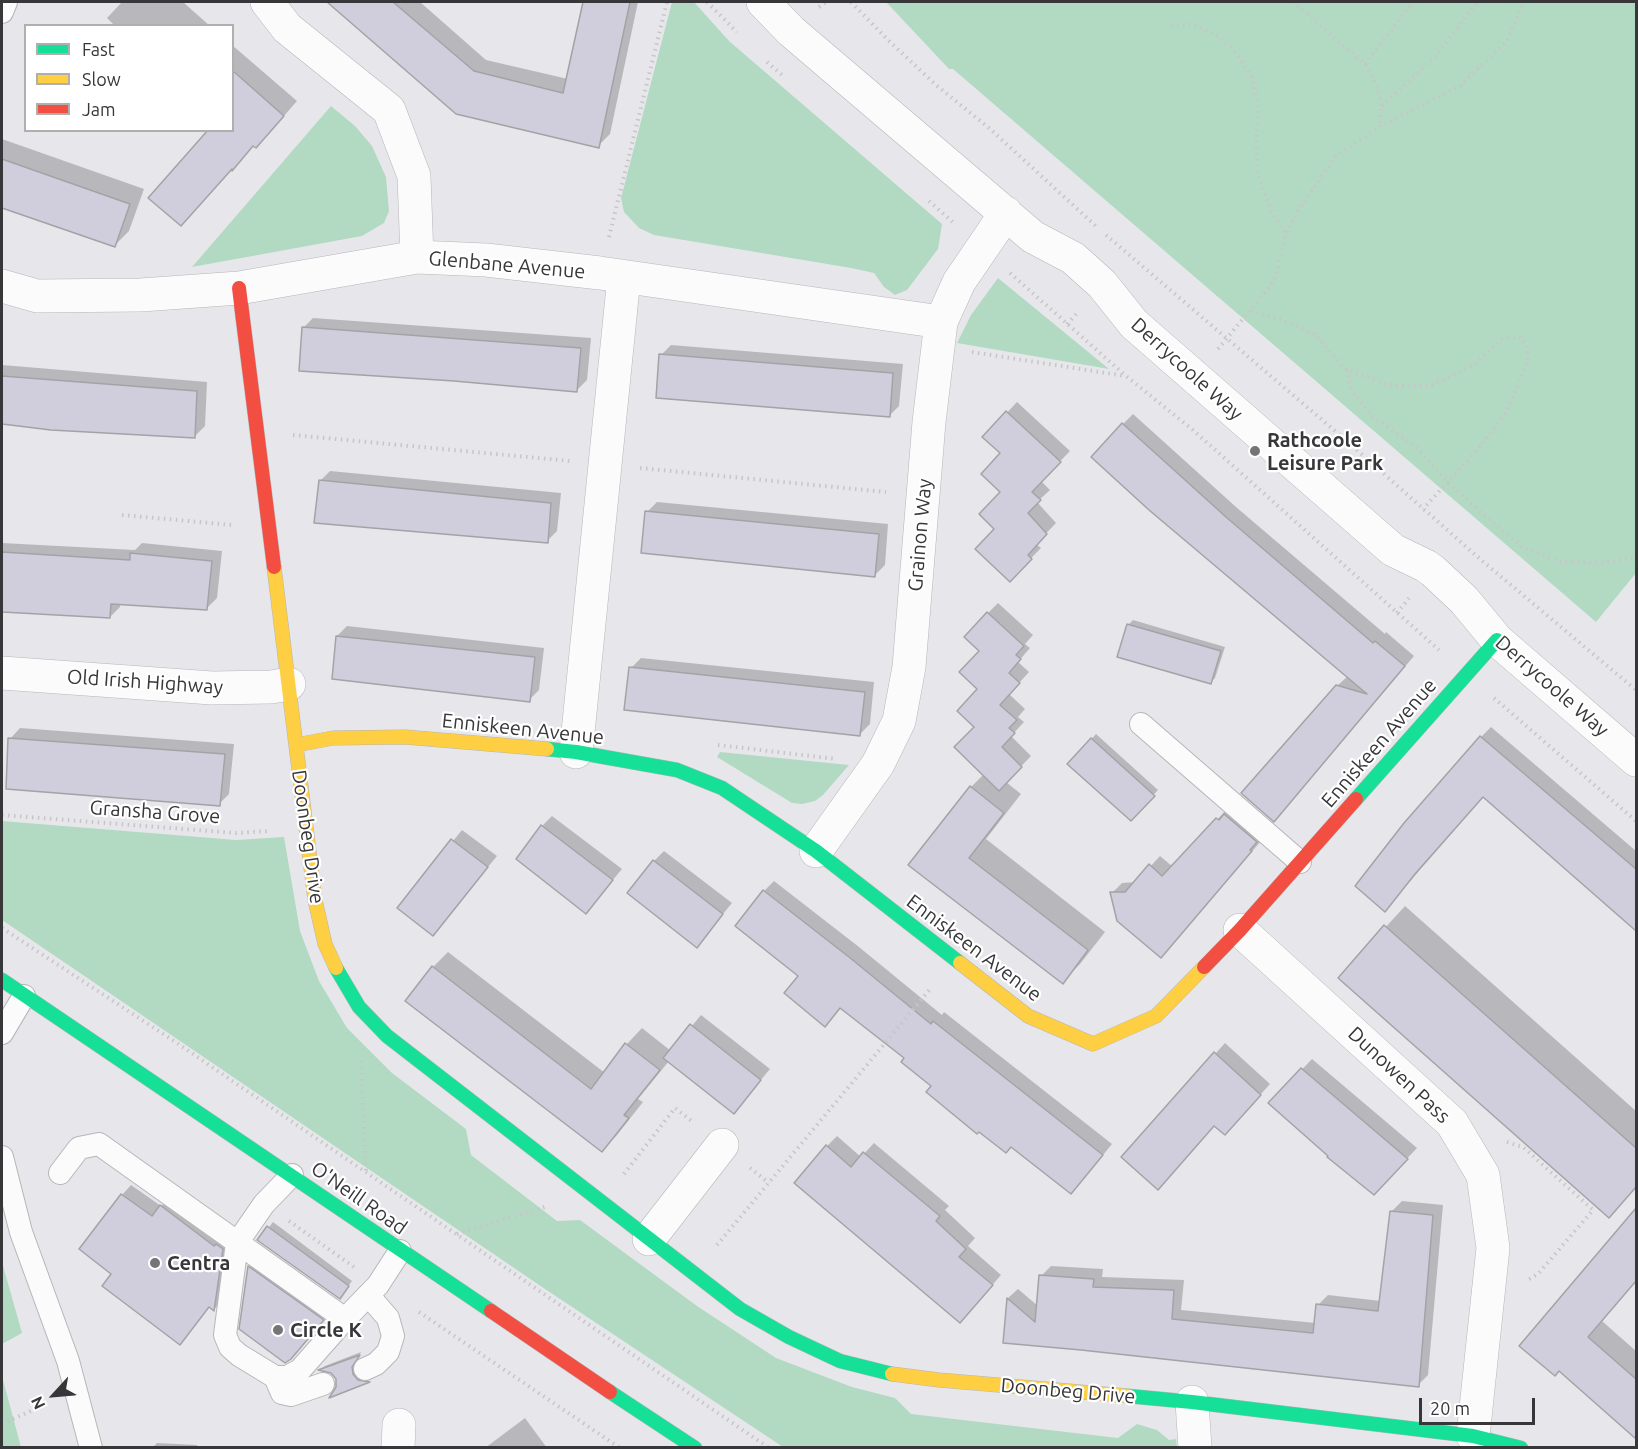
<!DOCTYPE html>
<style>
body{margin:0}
#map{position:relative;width:1638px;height:1449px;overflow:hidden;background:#e7e7eb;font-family:Ubuntu,sans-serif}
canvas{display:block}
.frame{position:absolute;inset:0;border:3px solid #373739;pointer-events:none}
.legend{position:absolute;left:24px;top:24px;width:210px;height:108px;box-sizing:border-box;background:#fff;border:2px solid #afafb0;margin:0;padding:8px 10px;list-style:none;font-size:18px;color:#373739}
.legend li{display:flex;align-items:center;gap:12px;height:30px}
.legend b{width:30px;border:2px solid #afafb0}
.north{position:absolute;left:24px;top:1365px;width:60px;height:60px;-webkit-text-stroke:4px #fff;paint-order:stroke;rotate:244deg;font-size:16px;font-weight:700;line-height:24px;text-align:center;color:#373739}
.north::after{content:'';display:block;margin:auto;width:21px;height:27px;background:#373739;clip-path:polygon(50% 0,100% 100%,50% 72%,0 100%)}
.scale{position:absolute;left:1419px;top:1398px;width:116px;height:27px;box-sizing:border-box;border:3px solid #373739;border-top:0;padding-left:8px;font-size:18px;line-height:21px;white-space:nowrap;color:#373739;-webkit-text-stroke:4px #fff;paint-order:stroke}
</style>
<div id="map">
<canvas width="1638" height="1449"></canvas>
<div class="frame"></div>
<ul class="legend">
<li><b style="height:8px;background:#16e098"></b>Fast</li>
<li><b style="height:8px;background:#ffcf43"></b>Slow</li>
<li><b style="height:8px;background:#f24e42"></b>Jam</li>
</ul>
<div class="north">N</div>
<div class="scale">20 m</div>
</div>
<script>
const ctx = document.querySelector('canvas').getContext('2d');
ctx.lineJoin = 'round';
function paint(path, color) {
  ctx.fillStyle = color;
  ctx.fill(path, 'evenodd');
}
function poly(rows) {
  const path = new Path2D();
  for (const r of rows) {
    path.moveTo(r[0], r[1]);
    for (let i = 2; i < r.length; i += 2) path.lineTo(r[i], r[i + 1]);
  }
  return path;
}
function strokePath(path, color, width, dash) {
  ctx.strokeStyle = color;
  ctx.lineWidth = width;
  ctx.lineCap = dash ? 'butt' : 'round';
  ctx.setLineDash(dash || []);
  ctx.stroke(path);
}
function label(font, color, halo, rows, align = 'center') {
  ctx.font = font + ' Ubuntu,sans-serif';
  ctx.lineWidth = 4.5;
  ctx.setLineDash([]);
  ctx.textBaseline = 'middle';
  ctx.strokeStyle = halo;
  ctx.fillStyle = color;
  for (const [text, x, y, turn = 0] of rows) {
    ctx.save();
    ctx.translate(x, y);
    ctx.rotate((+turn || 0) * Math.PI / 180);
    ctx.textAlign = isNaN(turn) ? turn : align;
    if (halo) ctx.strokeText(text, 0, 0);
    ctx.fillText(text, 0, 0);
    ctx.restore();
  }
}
paint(poly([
 [672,2,694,2,729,41,942,224,938,249,907,290,895,295,884,287,874,273,851,268,654,235,639,228,624,212,621,198],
 [886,2,1636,2,1636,573,1596,622,953,69,949,69],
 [331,106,355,126,372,146,386,177,389,211,384,223,362,236,192,267],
 [998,278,1109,369,957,343,971,315],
 [720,752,849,765,823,795,815,801,802,804,792,803,717,757],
 [2,821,236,840,284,837,300,931,319,981,347,1028,392,1073,466,1129,471,1155,557,1221,580,1220,697,1306,776,1358,852,1387,895,1398,911,1414,1118,1438,1137,1424,1157,1430,1169,1440,1176,1439,1177,1447,783,1447,545,1289,2,920],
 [2,1262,22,1333,2,1344],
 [2,1376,21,1447,2,1447]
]), '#b2dac3');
paint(poly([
 [122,2,183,2,210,26,115,26,107,18],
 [329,2,420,2,486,60,568,79,584,2,638,2,610,134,598,146,456,113],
 [232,45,297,101,270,132,232,130],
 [2,139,144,189,129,231,114,246,2,206],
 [313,318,591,338,587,380,577,390,303,328],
 [671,345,903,364,899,406,889,416,661,355],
 [2,365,207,382,205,426,195,436,2,424],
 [1017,402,1070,451,1041,481,1050,490,1037,502,1056,523,1036,544,1041,548,1010,580,996,529,1002,492,1002,453,984,437],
 [1133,414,1236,507,1385,634,1386,632,1414,656,1284,810,1337,686,1348,676,1123,424],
 [330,471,561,493,557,531,547,541,320,481],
 [657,502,888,524,885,565,875,575,647,512],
 [2,543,135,550,142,543,222,551,217,598,207,608,120,603,120,607,110,617,2,611],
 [998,603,1033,635,1025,644,1030,648,1018,662,1029,672,1009,694,1025,709,1018,717,1024,722,1011,736,1031,756,1006,782,1021,794,986,839,1105,932,1080,964,1062,982,910,865,971,787,984,774,976,726,981,650,988,613],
 [1133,620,1225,647,1215,678,1211,682,1128,625],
 [347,626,544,648,539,690,529,700,337,636],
 [641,658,874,682,870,724,860,734,631,668],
 [1491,727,1636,851,1636,928,1484,796,1385,910,1481,737],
 [20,728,234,744,229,794,219,804,10,739],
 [1096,734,1158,790,1131,819,1069,764],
 [1227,809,1261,841,1171,946,1112,893,1122,883,1136,882,1160,856,1173,867],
 [552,816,622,869,586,912,542,826],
 [462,830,497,856,433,934,399,907],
 [664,851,732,903,697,946,654,861],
 [774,881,859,947,942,1015,944,1012,1112,1144,1081,1182,979,1130,906,1058,841,1007,835,1015,800,975,764,891],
 [1405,906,1636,1111,1636,1188,1609,1216,1340,977],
 [448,952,605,1073,627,1044,642,1028,671,1051,701,1015,770,1069,734,1112,669,1061,638,1099,643,1102,617,1135,602,1150,433,967],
 [1225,1043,1270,1084,1235,1123,1215,1125,1123,1156],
 [1312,1059,1417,1148,1384,1183,1330,1155,1270,1103],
 [837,1136,861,1157,874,1143,949,1206,945,1210,975,1238,968,1246,1001,1275,970,1311,827,1146],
 [131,1185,161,1206,171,1196,227,1235,224,1300,214,1309,210,1306,180,1343,122,1195],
 [1402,1201,1443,1205,1428,1375,1418,1385,1005,1342,1008,1298,1018,1289,1038,1306,1041,1276,1051,1266,1103,1269,1102,1277,1184,1280,1181,1310,1316,1323,1318,1305,1328,1295,1381,1301,1392,1211],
 [1636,1213,1636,1281,1602,1321,1636,1351,1636,1437,1559,1369,1622,1227],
 [273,1222,352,1281,344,1292,259,1240],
 [253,1263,327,1315,296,1353,249,1267],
 [361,1352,356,1361,357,1369,372,1377,369,1380,333,1394,338,1388,337,1379,332,1372,321,1369,325,1366],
 [525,1418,547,1448,485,1448],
 [157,1443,197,1445,198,1448,152,1448]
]), '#0003');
const building = poly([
 [327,2,393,2,474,71,563,93,583,2,630,2,599,148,456,114,327,2],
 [232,70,284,116,256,148,253,146,232,171,232,169,181,226,148,198,208,130,232,130,232,70],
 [2,159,130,204,115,247,2,208,2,159],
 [302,327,581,348,577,392,454,381,299,371,302,327],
 [659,354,893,373,890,417,656,398,659,354],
 [2,376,197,391,195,438,51,430,2,424,2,376],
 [1006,411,1061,462,1032,492,1041,500,1028,513,1047,534,1028,555,1032,559,1010,582,975,549,994,529,979,514,1000,492,981,474,1000,453,982,437,1006,411],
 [1122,423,1226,517,1373,643,1375,641,1405,666,1274,822,1241,793,1336,685,1367,694,1149,510,1091,457,1122,423],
 [319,480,551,503,548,543,314,523,319,480],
 [645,511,879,534,875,577,641,553,645,511],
 [2,552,130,560,130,553,212,561,207,610,111,604,110,618,2,612,2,552],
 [987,612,1024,646,1016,655,1021,659,1009,673,1020,683,1000,705,1017,720,1009,728,1015,733,1002,747,1022,767,999,791,954,747,974,727,957,711,977,689,959,672,979,651,964,637,987,612],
 [1127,624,1221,651,1211,684,1117,657,1127,624],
 [336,636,535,657,530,702,332,679,336,636],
 [629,667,865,692,860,736,624,710,629,667],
 [1480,736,1636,869,1636,931,1483,797,1415,874,1385,912,1355,886,1404,823,1480,736],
 [8,738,225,754,220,806,6,789,8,738],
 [1091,738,1155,796,1131,821,1067,764,1091,738],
 [970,786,1004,813,969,858,1088,950,1063,984,908,865,970,786],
 [1224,814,1257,842,1250,850,1252,851,1161,958,1117,921,1110,892,1125,892,1149,864,1162,876,1216,818,1219,820,1224,814],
 [541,825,613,880,586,914,516,859,541,825],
 [451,839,488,867,433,936,397,908,451,839],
 [653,860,723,914,697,948,627,893,653,860],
 [763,890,849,957,931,1024,933,1021,1103,1155,1071,1194,1011,1147,1006,1153,979,1132,977,1134,926,1092,931,1086,901,1062,904,1058,840,1008,825,1027,784,993,798,976,735,926,763,890],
 [1384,925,1636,1148,1636,1187,1609,1218,1338,978,1384,925],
 [432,966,591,1089,625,1043,660,1070,624,1115,629,1118,602,1152,405,1001,432,966],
 [690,1024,761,1080,734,1114,663,1058,690,1024],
 [1214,1052,1261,1095,1225,1135,1214,1126,1158,1190,1121,1157,1214,1052],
 [1301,1068,1408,1159,1374,1195,1327,1157,1328,1156,1268,1103,1301,1068],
 [826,1145,851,1167,863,1152,940,1216,936,1221,966,1249,959,1257,993,1285,960,1323,794,1183,826,1145],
 [121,1194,152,1216,160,1205,214,1246,216,1244,223,1249,214,1311,209,1307,180,1345,102,1286,111,1274,79,1249,121,1194],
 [1636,1208,1636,1281,1588,1337,1636,1379,1636,1439,1559,1371,1555,1376,1519,1346,1636,1208],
 [1390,1211,1433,1215,1419,1387,1081,1350,1003,1343,1007,1298,1035,1322,1039,1275,1094,1279,1093,1287,1174,1290,1172,1319,1313,1333,1316,1304,1378,1311,1390,1211],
 [267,1226,349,1286,340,1299,257,1240,267,1226],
 [248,1266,324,1320,291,1359,285,1363,239,1329,248,1266],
 [360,1355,352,1367,353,1374,358,1380,370,1382,329,1398,336,1387,336,1379,331,1373,318,1370,360,1355]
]);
paint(building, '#d0cddd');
strokePath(building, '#a3a3a6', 1.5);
const lane = poly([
 [2,12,6,2],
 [1141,724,1300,862],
 [2,1033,24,996],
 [2,1157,21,1232,68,1361,91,1448],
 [60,1173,79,1148,99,1144,345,1319],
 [292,1175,264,1204,237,1243,225,1335,230,1347,239,1355,275,1377,287,1377,300,1370,345,1319,378,1285,400,1251],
 [365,1369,376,1364,388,1352,393,1336,388,1318,368,1295],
 [275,1377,282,1393,291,1395,323,1384]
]);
const street = poly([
 [267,2,287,28,389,110,414,176,417,257],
 [763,2,791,31,1033,237,1073,258,1102,284,1134,324,1393,550,1426,566,1433,571,1464,600,1497,640,1636,760],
 [2,286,37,296,141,295,239,288,417,257,486,260,600,273,941,322],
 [2,673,212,688,271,687,289,684],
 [576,752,624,277],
 [816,851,878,764,899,721,909,667,929,422,941,322,959,282,1006,213],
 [1240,930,1452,1123,1483,1175,1493,1248,1473,1436],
 [649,1239,722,1145],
 [1192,1402,1195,1448],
 [398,1448,399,1425]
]);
const fast = poly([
 [547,749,576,752,677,770,722,788,816,851,960,963],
 [1356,799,1497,640],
 [336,968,359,1007,387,1036,740,1309,789,1337,840,1361,892,1374],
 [2,980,491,1311],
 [610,1392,695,1448],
 [1128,1396,1192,1402,1473,1436,1521,1448]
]);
const slow = poly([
 [274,567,315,900,325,944,336,968],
 [296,745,333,738,405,737,547,749],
 [960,963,1028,1016,1093,1044,1156,1016,1204,967],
 [892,1374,939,1380,1128,1396]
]);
const jam = poly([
 [239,288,274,567],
 [1204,967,1240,930,1356,799],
 [491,1311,610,1392]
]);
strokePath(lane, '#b6b6b8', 24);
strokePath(street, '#b6b6b8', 34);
strokePath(fast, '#b6b6b8', 15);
strokePath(slow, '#b6b6b8', 15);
strokePath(jam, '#b6b6b8', 15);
strokePath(poly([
 [707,2,737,32],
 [851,2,888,40,936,85,989,128,1098,228],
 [1293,2,1365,64,1377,87,1382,106,1379,126],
 [819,7,826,2],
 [1171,26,1189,24,1214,33,1236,53,1252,78,1259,109,1256,138,1257,173,1272,213,1286,234],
 [767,62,782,75],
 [1365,64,1413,2],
 [1382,106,1436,56,1477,2],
 [929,201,955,224],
 [1106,235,1349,443,1480,559,1636,690],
 [609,237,667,2],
 [1010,273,1126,376,1193,430,1439,650],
 [1251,310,1287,322,1314,334,1347,370,1393,386,1432,385,1475,364,1502,339,1519,337,1527,345,1528,361,1506,413,1470,458,1423,509],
 [1067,324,1079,311],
 [1218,349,1274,281,1286,234,1297,212,1336,156,1379,127,1460,86,1507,41,1524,2],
 [972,352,1125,376],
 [1347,370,1351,390,1373,417,1418,449,1448,483,1523,548,1563,562,1604,563,1636,557],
 [293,435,570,461],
 [640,468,886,492],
 [122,515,232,525],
 [1397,613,1409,598],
 [1494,698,1636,821],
 [718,745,836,759],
 [2,815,236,833,269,831],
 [2,928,177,1043,769,1448],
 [361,1061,366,1173],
 [1507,1142,1523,1147,1593,1210,1538,1274,1526,1281],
 [750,1168,769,1183],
 [624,1174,675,1108,693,1122],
 [289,1221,354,1267],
 [457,1234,548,1206],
 [717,1245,931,988],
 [419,1312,620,1448],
 [2,1424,46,1404]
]), '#c6c6c7', 4, [1.5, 4.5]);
strokePath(lane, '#fbfbfc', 22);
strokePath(street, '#fbfbfc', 33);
strokePath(fast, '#16e098', 14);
strokePath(slow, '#ffcf43', 14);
strokePath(jam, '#f24e42', 14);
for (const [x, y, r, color] of [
 [1255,451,6,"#757577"],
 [155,1263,6,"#757577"],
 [278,1330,6,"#757577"]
]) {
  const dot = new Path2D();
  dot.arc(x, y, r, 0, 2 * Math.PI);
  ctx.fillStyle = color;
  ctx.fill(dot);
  strokePath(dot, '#fff', 2);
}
label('20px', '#373739', '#fff', [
 ["Glenbane Avenue",507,265,5],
 ["Derrycoole Way",1187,369,42],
 ["Grainon Way",920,535,-85],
 ["Old Irish Highway",145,682,4],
 ["Derrycoole Way",1552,686,41],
 ["Enniskeen Avenue",523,729,6],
 ["Enniskeen Avenue",1379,743,-49],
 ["Gransha Grove",155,812,4],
 ["Doonbeg Drive",308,837,82],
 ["Enniskeen Avenue",974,948,37],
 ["Dunowen Pass",1399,1075,43],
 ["O'Neill Road",359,1198,35],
 ["Doonbeg Drive",1068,1391,5]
]);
label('bold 20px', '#373739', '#fff', [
 ["Rathcoole",1267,440],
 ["Leisure Park",1267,463],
 ["Centra",167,1263],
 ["Circle K",290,1330]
], 'left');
</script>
